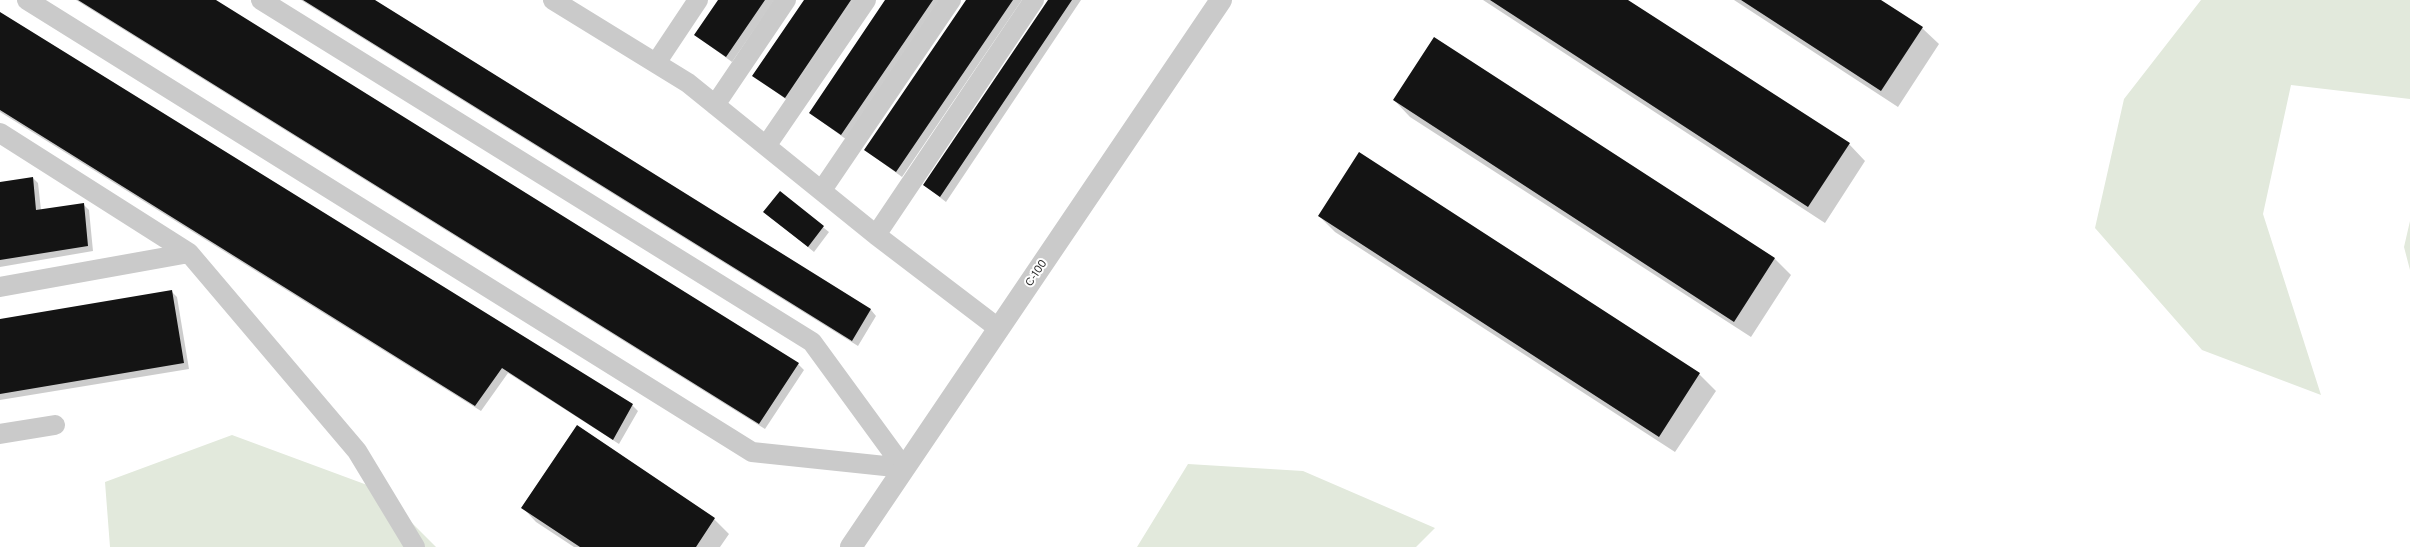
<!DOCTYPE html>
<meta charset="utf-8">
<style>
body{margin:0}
canvas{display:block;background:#fff}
</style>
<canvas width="2410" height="547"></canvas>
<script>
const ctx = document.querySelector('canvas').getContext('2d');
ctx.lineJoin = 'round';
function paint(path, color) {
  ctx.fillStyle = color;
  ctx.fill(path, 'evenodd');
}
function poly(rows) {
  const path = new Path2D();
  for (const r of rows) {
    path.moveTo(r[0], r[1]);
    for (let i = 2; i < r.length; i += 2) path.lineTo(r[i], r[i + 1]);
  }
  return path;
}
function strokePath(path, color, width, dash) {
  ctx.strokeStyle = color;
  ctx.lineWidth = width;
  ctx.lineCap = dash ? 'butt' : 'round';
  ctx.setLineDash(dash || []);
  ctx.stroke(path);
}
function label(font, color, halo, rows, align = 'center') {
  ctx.font = font + ' "Public Sans",sans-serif';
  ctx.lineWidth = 4;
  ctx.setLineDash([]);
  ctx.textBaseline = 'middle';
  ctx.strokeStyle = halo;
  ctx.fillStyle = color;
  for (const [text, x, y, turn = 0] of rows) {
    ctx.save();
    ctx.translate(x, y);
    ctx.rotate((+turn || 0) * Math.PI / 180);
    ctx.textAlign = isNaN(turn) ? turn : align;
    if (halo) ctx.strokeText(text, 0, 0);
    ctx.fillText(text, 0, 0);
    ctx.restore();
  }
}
paint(poly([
 [2201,0,2410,0,2410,99,2291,85,2263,214,2321,395,2202,350,2095,228,2124,99],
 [2410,221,2410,270,2404,247],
 [232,435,378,489,436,547,110,547,105,482],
 [1188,464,1303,471,1435,528,1416,547,1137,547]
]), '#e2e9dc');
paint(poly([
 [76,0,214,0,798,364,804,370,765,429],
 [301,0,374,0,871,310,876,316,858,346],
 [719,0,775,0,732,62,695,35],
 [805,0,861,0,791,103,753,75],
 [886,0,942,0,847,140,810,113],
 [967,0,1022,0,902,177,865,150],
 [1049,0,1081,0,946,202,924,185],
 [1483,0,1627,0,1849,144,1865,161,1825,223],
 [1734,0,1879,0,1922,28,1939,44,1898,107],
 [0,13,632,405,638,411,619,444,508,373,481,411,0,112],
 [1434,38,1775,259,1791,275,1751,337,1410,117,1394,100],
 [33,178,38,183,41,210,83,204,89,210,93,251,0,267,0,183],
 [780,193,829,232,814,252,765,212],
 [1319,216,1699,374,1716,391,1675,452,1335,232],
 [171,291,177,297,189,369,0,400,0,320],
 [577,426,714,519,729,534,720,547,574,547,536,522,522,507]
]), '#0003');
paint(poly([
 [78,0,216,0,799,363,759,424],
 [303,0,375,0,871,309,852,341],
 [718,0,765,0,726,57,694,35],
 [804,0,851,0,785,98,752,76],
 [885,0,933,0,841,135,809,113],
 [966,0,1013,0,896,172,864,150],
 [1048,0,1072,0,940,197,923,185],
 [1490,0,1628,0,1850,143,1808,207],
 [1741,0,1881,0,1923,27,1881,91],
 [0,12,633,404,613,440,502,368,475,406,0,110],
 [1434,37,1775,258,1734,322,1393,100],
 [1359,152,1700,373,1659,437,1318,216],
 [33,177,36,210,84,203,88,246,0,260,0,182],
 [780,191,824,226,808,247,763,212],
 [172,290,184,363,0,394,0,319],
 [577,425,715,518,696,547,580,547,521,508]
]), '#141414');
strokePath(poly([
 [27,0,752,452,904,468],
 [261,0,812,342,904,468],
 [553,0,688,83,876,235,998,328],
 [656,63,698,0],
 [715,105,786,0],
 [0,133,189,253,357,451,415,547],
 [766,146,866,0],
 [822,190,951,0],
 [876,235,1034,0],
 [0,287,189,253],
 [0,434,55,425]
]), '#cacaca', 20);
strokePath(poly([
 [851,547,1221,0]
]), '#cacaca', 22);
label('11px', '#2d2d2d', '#fff', [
 ["С-100",1036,273,-56]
]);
</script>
